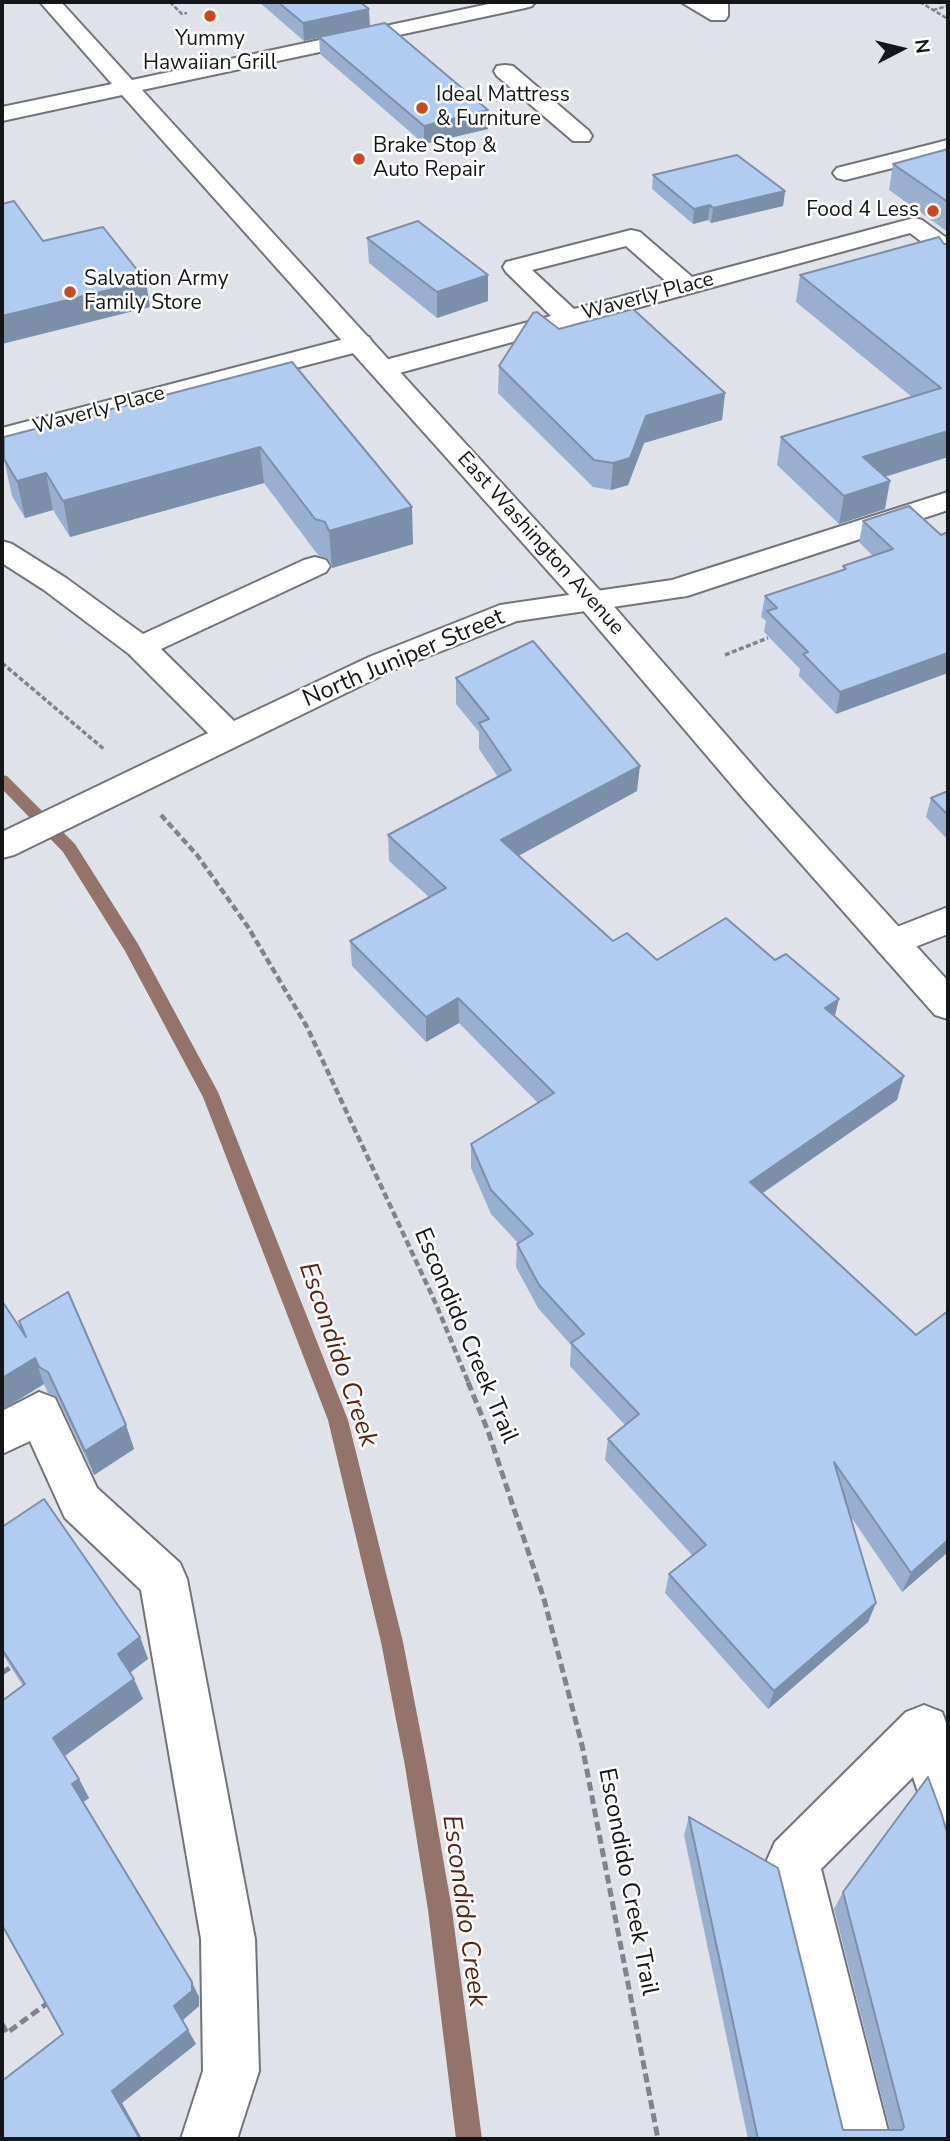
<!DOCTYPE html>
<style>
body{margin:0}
#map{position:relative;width:950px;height:2141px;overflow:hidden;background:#dfe3e9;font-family:"Nunito Sans",sans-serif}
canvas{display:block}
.frame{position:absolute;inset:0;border:4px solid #141617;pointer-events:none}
.north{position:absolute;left:866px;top:14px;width:70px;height:70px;-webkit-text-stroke:5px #fff;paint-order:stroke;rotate:83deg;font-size:19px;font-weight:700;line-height:28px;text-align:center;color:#141617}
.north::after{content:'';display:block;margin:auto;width:24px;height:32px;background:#141617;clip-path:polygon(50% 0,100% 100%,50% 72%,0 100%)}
</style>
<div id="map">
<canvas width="950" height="2141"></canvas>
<div class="frame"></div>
<div class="north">N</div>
</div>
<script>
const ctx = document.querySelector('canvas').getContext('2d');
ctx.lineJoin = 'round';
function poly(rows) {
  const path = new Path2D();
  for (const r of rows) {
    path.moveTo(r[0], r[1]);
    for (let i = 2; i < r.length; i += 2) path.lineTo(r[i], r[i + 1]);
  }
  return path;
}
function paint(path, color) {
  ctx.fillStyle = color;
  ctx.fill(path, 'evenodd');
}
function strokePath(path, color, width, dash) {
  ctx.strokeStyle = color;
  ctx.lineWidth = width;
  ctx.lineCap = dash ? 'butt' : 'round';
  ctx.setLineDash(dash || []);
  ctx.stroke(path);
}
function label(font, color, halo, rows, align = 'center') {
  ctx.font = font + ' "Nunito Sans",sans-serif';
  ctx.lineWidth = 5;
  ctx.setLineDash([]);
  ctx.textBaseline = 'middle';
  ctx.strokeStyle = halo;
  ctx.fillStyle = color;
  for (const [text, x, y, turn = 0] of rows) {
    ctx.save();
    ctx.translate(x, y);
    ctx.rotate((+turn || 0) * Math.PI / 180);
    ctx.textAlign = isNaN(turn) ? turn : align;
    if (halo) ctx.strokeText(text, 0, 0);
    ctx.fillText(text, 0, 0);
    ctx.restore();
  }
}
paint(poly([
 [2,775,7,776,75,844,138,944,218,1092,348,1420,403,1642,427,1766,452,1910,482,2139,456,2139,428,1910,405,1766,381,1642,328,1420,203,1097,125,951,63,852,2,789,2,775]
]), '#93736a');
const minor = poly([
 [681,2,728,2,728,16,725,20,711,20,681,2],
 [505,65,513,66,589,131,592,136,589,141,573,141,497,76,494,71,497,66,505,65],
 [948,140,948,154,845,180,837,178,833,173,837,168,948,140],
 [914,218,922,220,948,239,948,270,939,268,930,248,910,233,392,375,383,377,374,375,370,369,374,363,551,316,506,272,503,267,506,262,631,230,640,232,692,277,914,218],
 [626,246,669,284,574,309,532,270,626,246],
 [360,335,369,337,373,343,369,349,2,444,2,428,360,335],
 [948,492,948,510,687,596,517,621,391,671,14,855,2,858,2,832,208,733,129,654,44,590,2,563,2,541,12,544,66,578,143,634,304,560,315,557,326,560,330,566,326,572,161,649,234,721,369,657,500,605,672,580,948,492],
 [948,907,948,934,892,956,879,952,874,943,879,934,948,907],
 [39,1392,55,1398,97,1488,180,1563,187,1579,255,1939,259,2071,237,2139,181,2139,203,2071,201,1939,141,1590,65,1518,30,1441,2,1454,2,1411,39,1392],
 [924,1705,942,1712,948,1728,948,1835,930,1828,913,1777,821,1869,890,2139,834,2139,767,1860,775,1842,906,1712,924,1705]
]);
const major = poly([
 [40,2,61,2,132,80,498,2,535,2,532,6,525,8,142,90,603,594,766,781,948,981,948,1019,935,1015,742,797,581,608,122,95,2,121,2,107,112,84,40,2]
]);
strokePath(minor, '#717479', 4);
strokePath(major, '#717479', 4);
strokePath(poly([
 [170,2,182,14,187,13],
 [920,2,948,19],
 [933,10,948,6]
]), '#808387', 2.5, [4.5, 2]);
strokePath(poly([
 [725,655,768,638],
 [2,663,105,750]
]), '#808387', 3.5, [5, 2.5]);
strokePath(poly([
 [161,815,197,855,248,927,307,1027,436,1304,469,1384]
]), '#808387', 4.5, [7, 3.5]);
strokePath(poly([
 [468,1382,488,1431,544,1599,582,1745,658,2139],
 [2,1673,11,1667],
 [2,2024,7,2033,49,2002]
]), '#808387', 5, [9, 4.5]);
paint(minor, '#fff');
paint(major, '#fff');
paint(poly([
 [259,2,360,2,370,26,488,129,424,144,320,54,319,37,304,41],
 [948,149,948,232,889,190,893,164],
 [653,175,785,191,783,206,711,223,708,220,693,224,652,189],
 [939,237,948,457,885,477,885,509,839,524,777,465,781,437,912,397,796,302,800,275],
 [367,238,488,275,488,301,437,318,369,263],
 [559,329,725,393,722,420,644,443,628,485,611,490,593,487,498,393,499,366],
 [292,362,413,544,332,568,328,559,318,555,264,483,70,537,53,510,25,518,12,496,4,459],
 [909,506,836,714,799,676,800,669,764,632,766,621,761,617,765,596,843,570,843,566,873,556,859,542,863,521],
 [456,678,637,791,518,856,613,941,657,960,835,1017,897,1100,763,1193,916,1335,948,1311,948,1552,902,1592,851,1517,876,1603,868,1622,768,1709,665,1593,669,1574,692,1555,605,1460,608,1439,625,1425,570,1366,571,1345,538,1308,516,1267,517,1244,518,1243,491,1214,471,1168,471,1144,538,1103,459,1023,426,1042,352,966,350,941,429,897,389,861,388,835,498,777,479,749,479,732,456,704],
 [948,791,948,840,926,817,931,798],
 [2,1301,24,1335,126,1425,134,1449,94,1475,57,1397,48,1393,44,1384,2,1410],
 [2,1527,140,1637,148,1659,130,1672,143,1699,65,1756,79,1779,89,1798,83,1802,199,1997,199,2006,182,2020,196,2044,122,2103,142,2139,2,2139,63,2034,23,1686,2,1653],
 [689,1817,843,2130,890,2130,834,1909,843,1892,948,2139,748,2139,684,1835]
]), '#98afcf');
paint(poly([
 [369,9,370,27,304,41,303,23],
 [488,110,488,129,424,144,424,126],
 [785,191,783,206,711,223,713,208],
 [710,205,708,220,693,224,694,209],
 [488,275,488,301,437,318,437,292],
 [146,281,150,307,2,344,2,316],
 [725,393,722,420,644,443,628,485,611,490,613,463,646,416],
 [948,431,948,457,858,485,863,457],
 [260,447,264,483,70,537,63,501],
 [46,473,53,510,25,518,17,481],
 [890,481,885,509,839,524,844,496],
 [412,507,413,544,332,568,329,531],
 [948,653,948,673,836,714,840,692],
 [640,766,637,791,500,866,501,840],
 [458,998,459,1023,426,1042,426,1017],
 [839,999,833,1024,825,1008],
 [904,1076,897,1100,745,1205,750,1182],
 [35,1358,44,1384,2,1410,2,1378],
 [126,1425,134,1449,94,1475,85,1451],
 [948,1540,948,1552,902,1592,911,1573],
 [876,1603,868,1622,768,1709,774,1691],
 [140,1637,148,1659,127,1675,118,1654],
 [134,1679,143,1699,63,1757,53,1738],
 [79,1779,89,1798,82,1803,72,1784],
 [192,1982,199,1997,199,2006,182,2021,174,2006],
 [188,2030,196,2044,122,2103,142,2139,140,2139,112,2091]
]), '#7c8fa9');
const building = poly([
 [278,2,360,2,369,9,303,23,278,2],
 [385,23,488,110,424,126,319,37,385,23],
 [948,149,948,202,893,164,948,149],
 [737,155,785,191,713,208,710,205,694,209,653,175,737,155],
 [14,201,43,241,103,227,146,281,2,316,2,204,14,201],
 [418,221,488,275,437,292,367,238,418,221],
 [939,237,944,244,948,244,948,431,863,457,890,481,844,496,781,437,941,388,800,275,939,237],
 [633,309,725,393,646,416,630,458,613,463,594,460,499,366,533,313,537,312,559,329,633,309],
 [292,362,412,507,329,531,325,522,315,519,260,447,63,501,46,473,17,481,4,459,4,437,292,362],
 [909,506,941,535,948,532,948,653,840,692,803,654,808,652,767,611,777,608,765,596,846,569,843,566,893,549,863,521,909,506],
 [533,641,640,766,501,840,613,941,627,933,657,960,726,918,775,960,786,954,839,999,825,1008,904,1076,750,1182,916,1335,948,1311,948,1540,911,1573,834,1462,876,1603,774,1691,669,1574,706,1545,608,1439,639,1414,571,1343,584,1334,539,1285,517,1244,533,1234,491,1190,471,1144,554,1093,458,998,426,1017,350,941,446,888,388,835,511,770,479,723,489,719,456,678,533,641],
 [948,791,948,815,931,798,948,791],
 [68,1292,126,1425,85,1451,48,1372,39,1367,35,1358,2,1378,2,1301,26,1337,19,1321,68,1292],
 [44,1499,140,1637,118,1654,134,1679,53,1738,79,1779,72,1784,192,1982,192,1991,174,2006,188,2030,112,2091,140,2139,2,2139,2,2081,63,2034,2,1925,2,1701,25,1684,2,1649,2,1527,44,1499],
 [928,1777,941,1812,948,1836,948,2139,758,2139,689,1817,778,1868,843,2130,902,2130,904,2127,843,1892,928,1777]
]);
paint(building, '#b1ccf1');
strokePath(building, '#7c8fa9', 2);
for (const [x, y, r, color] of [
 [210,16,7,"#d0471b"],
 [422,108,7,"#d0471b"],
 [359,159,7,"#d0471b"],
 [933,211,7,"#d0471b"],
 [70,292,7,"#d0471b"]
]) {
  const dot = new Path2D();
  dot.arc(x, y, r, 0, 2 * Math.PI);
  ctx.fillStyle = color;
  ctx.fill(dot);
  strokePath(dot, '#fff', 2.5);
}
label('21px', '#141617', '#fff', [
 ["Yummy",210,40,"center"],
 ["Hawaiian Grill",210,64,"center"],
 ["Ideal Mattress",436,96],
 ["& Furniture",436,120],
 ["Brake Stop &",373,147],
 ["Auto Repair",373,171],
 ["Food 4 Less",919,211,"right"],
 ["Salvation Army",84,280],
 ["Family Store",84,304]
], 'left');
label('21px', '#141617', '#fff', [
 ["Waverly Place",648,297,-15],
 ["Waverly Place",99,411,-15],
 ["East Washington Avenue",540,544,48]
]);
label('24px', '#141617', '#fff', [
 ["North Juniper Street",404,659,-23],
 ["Escondido Creek Trail",465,1336,67],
 ["Escondido Creek Trail",627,1882,79]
]);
label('italic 26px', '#5c2211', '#fff', [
 ["Escondido Creek",337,1355,71],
 ["Escondido Creek",463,1911,82]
]);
</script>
